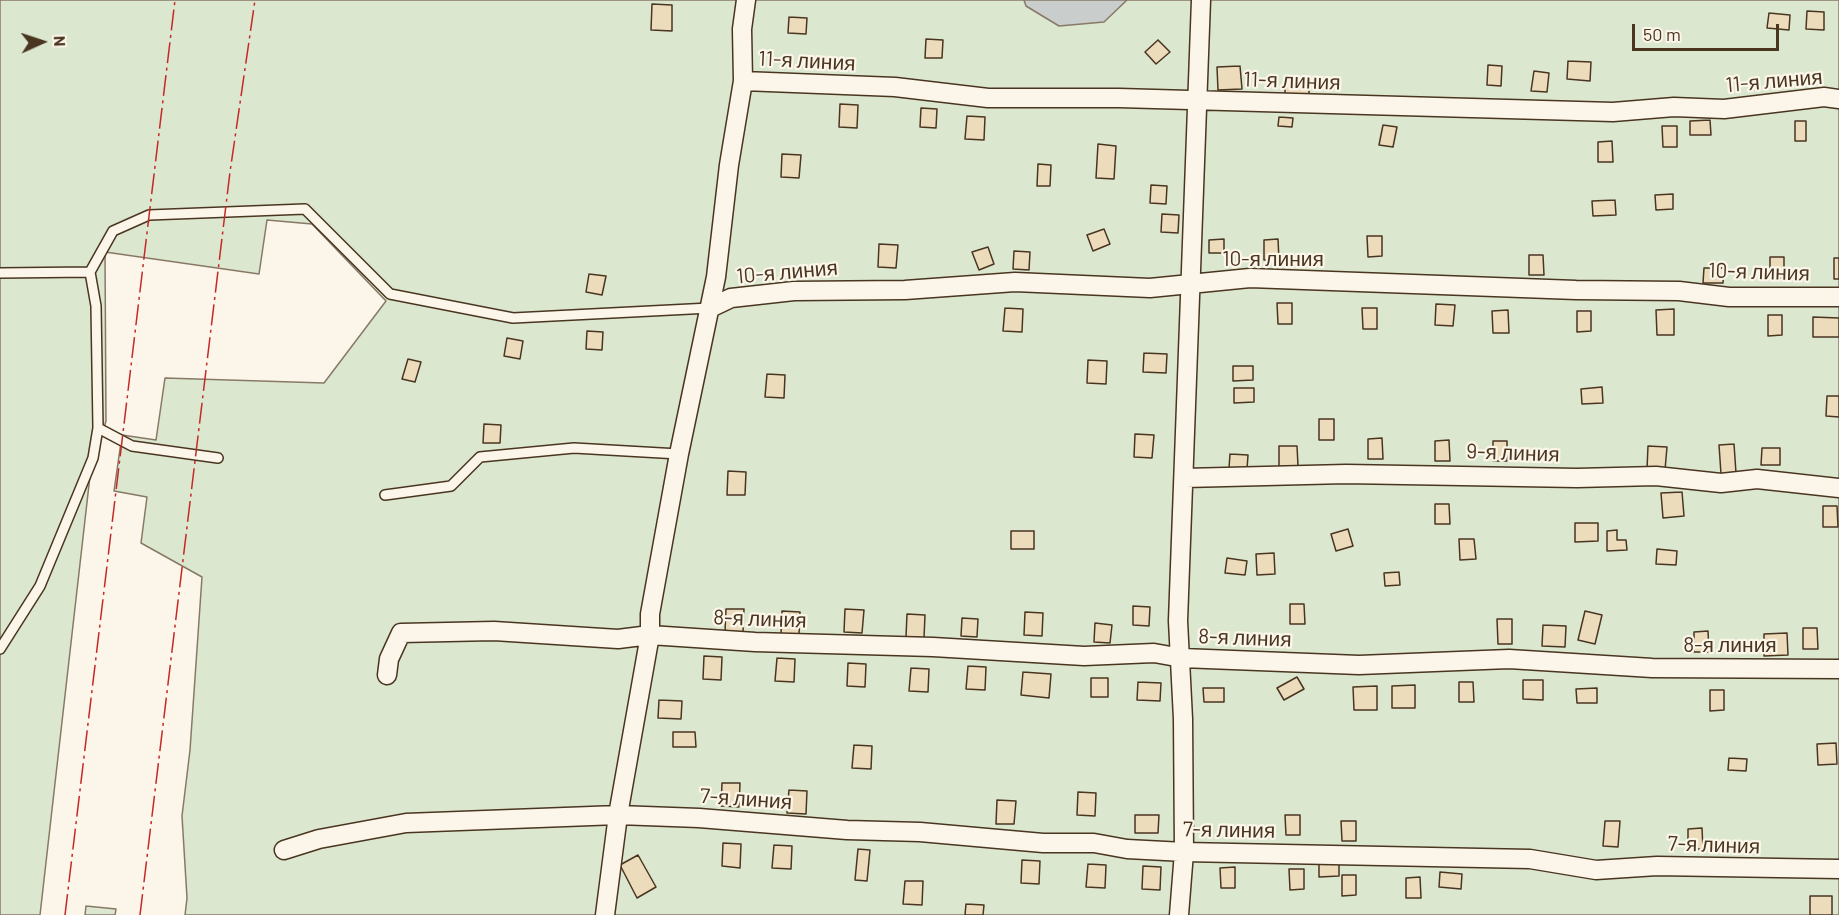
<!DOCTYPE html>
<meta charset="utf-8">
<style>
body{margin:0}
#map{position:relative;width:1839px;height:915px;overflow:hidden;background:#fbf6e9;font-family:Barlow,sans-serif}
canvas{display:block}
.north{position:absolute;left:12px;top:12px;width:60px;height:60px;-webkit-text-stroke:4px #fbf6e9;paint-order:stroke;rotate:87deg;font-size:16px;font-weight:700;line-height:24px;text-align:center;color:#4a3520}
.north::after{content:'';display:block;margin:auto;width:21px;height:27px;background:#4a3520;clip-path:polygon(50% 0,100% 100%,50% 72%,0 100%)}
.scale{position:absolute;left:1632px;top:24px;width:147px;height:27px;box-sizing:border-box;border:3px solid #4a3520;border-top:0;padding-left:8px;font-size:18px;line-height:21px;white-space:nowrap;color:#4a3520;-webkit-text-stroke:4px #fbf6e9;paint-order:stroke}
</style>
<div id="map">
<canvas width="1839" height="915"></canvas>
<div class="north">N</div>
<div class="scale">50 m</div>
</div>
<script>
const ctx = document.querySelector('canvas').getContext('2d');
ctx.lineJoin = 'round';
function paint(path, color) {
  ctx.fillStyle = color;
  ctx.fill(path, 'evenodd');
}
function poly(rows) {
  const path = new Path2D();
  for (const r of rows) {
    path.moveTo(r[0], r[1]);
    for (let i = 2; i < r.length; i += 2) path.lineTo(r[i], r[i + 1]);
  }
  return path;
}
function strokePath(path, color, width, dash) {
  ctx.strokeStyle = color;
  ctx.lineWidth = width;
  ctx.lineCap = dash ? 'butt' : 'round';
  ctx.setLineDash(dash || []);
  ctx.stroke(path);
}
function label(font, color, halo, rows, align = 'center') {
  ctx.font = font + ' Barlow,sans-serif';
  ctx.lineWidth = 4.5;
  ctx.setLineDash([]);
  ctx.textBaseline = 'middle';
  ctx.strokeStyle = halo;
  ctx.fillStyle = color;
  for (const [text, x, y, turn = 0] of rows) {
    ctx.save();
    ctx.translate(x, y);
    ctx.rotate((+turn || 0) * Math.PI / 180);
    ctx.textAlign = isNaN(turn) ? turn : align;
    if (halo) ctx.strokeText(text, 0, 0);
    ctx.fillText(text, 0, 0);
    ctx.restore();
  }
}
const green = poly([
 [0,0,1839,0,1839,915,185,915,187,898,182,816,190,750,202,577,141,543,147,497,114,491,122,435,156,440,165,378,324,383,386,301,312,224,267,220,259,274,105,252,106,421,90,476,40,915,0,915,0,0],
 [86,906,116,909,115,915,85,915,86,906]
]);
paint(green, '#dce7d0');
strokePath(green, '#887966', 1.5);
const water = poly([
 [1024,0,1127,0,1104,22,1059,26,1026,6,1024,0]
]);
paint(water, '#c9cecd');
strokePath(water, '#887966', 1.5);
const building = poly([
 [652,4,672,5,672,31,651,30,652,4],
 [1807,11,1824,12,1824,30,1806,29,1807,11],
 [1769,13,1790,15,1789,30,1767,28,1769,13],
 [789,17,807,18,806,34,788,33,789,17],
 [926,39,943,40,942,58,925,58,926,39],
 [1158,40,1170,52,1156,64,1145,52,1158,40],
 [1568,61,1591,62,1590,81,1567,79,1568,61],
 [1488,65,1502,66,1501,86,1487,85,1488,65],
 [1240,66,1242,89,1218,90,1217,67,1240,66],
 [1534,71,1549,73,1547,92,1531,91,1534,71],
 [1285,81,1309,81,1309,96,1285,96,1285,81],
 [840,104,858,105,857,128,839,127,840,104],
 [921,108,937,109,936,128,920,127,921,108],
 [967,116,985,117,984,140,965,139,967,116],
 [1279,117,1293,118,1292,127,1278,126,1279,117],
 [1710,120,1711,135,1690,135,1690,121,1710,120],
 [1795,121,1806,121,1806,141,1795,141,1795,121],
 [1383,125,1397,127,1393,147,1379,145,1383,125],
 [1662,126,1677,126,1677,147,1663,147,1662,126],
 [1612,141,1613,162,1598,162,1598,142,1612,141],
 [1098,144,1116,146,1114,179,1096,178,1098,144],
 [782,154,801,155,799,178,781,177,782,154],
 [1038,164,1051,165,1050,186,1037,186,1038,164],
 [1151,185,1167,186,1166,204,1150,203,1151,185],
 [1673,194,1673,209,1656,210,1655,195,1673,194],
 [1615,200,1616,215,1593,216,1592,201,1615,200],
 [1162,214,1179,215,1178,233,1161,232,1162,214],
 [1104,229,1110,244,1093,251,1087,235,1104,229],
 [1367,236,1382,236,1382,256,1368,257,1367,236],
 [1224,239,1224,253,1209,253,1209,240,1224,239],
 [1278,239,1279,260,1264,260,1264,240,1278,239],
 [879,244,898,245,896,268,878,267,879,244],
 [988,247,994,264,979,270,972,252,988,247],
 [1014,251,1030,252,1029,270,1013,269,1014,251],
 [1529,255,1543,255,1544,275,1529,275,1529,255],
 [1770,257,1784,257,1784,278,1770,278,1770,257],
 [1834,258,1839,258,1839,279,1834,279,1834,258],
 [1704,268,1724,268,1723,283,1703,283,1704,268],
 [589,274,606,276,602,295,586,292,589,274],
 [1277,303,1292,303,1292,324,1278,324,1277,303],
 [1436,304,1455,305,1453,326,1435,325,1436,304],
 [1005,308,1023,309,1022,332,1003,331,1005,308],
 [1362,308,1377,308,1377,329,1363,329,1362,308],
 [1674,309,1674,335,1657,335,1656,310,1674,309],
 [1508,310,1509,333,1493,333,1492,311,1508,310],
 [1577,311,1591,311,1591,331,1577,332,1577,311],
 [1768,315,1782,315,1782,335,1768,336,1768,315],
 [1813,317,1839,318,1839,337,1813,337,1813,317],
 [587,331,603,332,602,350,586,349,587,331],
 [507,338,523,341,520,359,504,356,507,338],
 [1144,353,1167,354,1166,373,1143,372,1144,353],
 [408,359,421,362,415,382,402,379,408,359],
 [1088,360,1107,361,1106,384,1087,383,1088,360],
 [1233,366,1253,366,1253,380,1233,381,1233,366],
 [767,374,785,375,784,398,765,397,767,374],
 [1602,387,1603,403,1582,404,1581,389,1602,387],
 [1234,388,1254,388,1254,402,1234,403,1234,388],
 [1827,396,1839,396,1839,417,1826,416,1827,396],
 [1319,419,1334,419,1334,440,1319,440,1319,419],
 [484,424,501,425,500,443,483,443,484,424],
 [1135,434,1154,435,1152,458,1134,457,1135,434],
 [1382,438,1383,459,1368,459,1368,439,1382,438],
 [1449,440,1450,461,1435,461,1435,441,1449,440],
 [1493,441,1507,441,1507,461,1493,461,1493,441],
 [1734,444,1736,473,1721,474,1719,445,1734,444],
 [1279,446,1297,446,1298,466,1279,467,1279,446],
 [1648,446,1667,447,1665,470,1647,469,1648,446],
 [1762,448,1780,448,1780,465,1761,465,1762,448],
 [1230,454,1248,455,1247,469,1229,468,1230,454],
 [728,471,746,472,745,495,727,495,728,471],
 [1682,492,1684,516,1663,518,1661,493,1682,492],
 [1435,504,1449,504,1450,524,1435,524,1435,504],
 [1823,506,1837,506,1838,527,1823,527,1823,506],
 [1575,523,1598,523,1598,541,1575,542,1575,523],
 [1348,529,1353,546,1336,551,1331,534,1348,529],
 [1617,530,1617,540,1626,540,1627,550,1607,551,1607,531,1617,530],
 [1011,531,1034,531,1034,549,1011,549,1011,531],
 [1459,539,1474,539,1476,559,1460,560,1459,539],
 [1657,549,1677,551,1676,565,1656,564,1657,549],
 [1274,553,1275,574,1257,575,1256,554,1274,553],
 [1227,558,1247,561,1245,575,1225,573,1227,558],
 [1399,572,1400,585,1385,586,1384,573,1399,572],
 [1290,604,1304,604,1305,624,1290,624,1290,604],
 [1133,606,1150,607,1149,626,1133,625,1133,606],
 [726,609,744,609,743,632,725,632,726,609],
 [845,609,864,610,862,633,844,632,845,609],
 [782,611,800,612,799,635,781,634,782,611],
 [1585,611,1602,615,1595,644,1578,640,1585,611],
 [1025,612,1043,613,1042,636,1024,635,1025,612],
 [907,614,925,615,924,638,906,637,907,614],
 [962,618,978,619,977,637,961,636,962,618],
 [1497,619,1512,619,1512,644,1498,644,1497,619],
 [1095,623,1112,625,1110,643,1094,642,1095,623],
 [1543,625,1566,626,1565,647,1542,646,1543,625],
 [1803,628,1817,628,1818,649,1803,649,1803,628],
 [1708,631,1709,652,1694,652,1694,632,1708,631],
 [1787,633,1788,655,1764,656,1764,634,1787,633],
 [704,656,722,657,721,680,703,679,704,656],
 [777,658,795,659,794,682,775,681,777,658],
 [848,663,866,664,865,687,847,686,848,663],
 [968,666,986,667,985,690,966,689,968,666],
 [911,668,929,669,928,692,909,691,911,668],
 [1023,672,1051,674,1049,698,1021,695,1023,672],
 [1297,677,1304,689,1284,700,1277,688,1297,677],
 [1091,678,1108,678,1108,697,1091,697,1091,678],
 [1523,680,1543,680,1543,700,1523,699,1523,680],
 [1138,682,1161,683,1160,701,1137,700,1138,682],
 [1459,682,1473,682,1474,702,1459,702,1459,682],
 [1415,685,1415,708,1392,708,1392,686,1415,685],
 [1377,686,1377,710,1354,710,1353,687,1377,686],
 [1203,688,1224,688,1224,702,1204,702,1203,688],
 [1597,688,1597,703,1577,703,1576,689,1597,688],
 [1710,690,1724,690,1724,710,1710,711,1710,690],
 [659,700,682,701,681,719,658,718,659,700],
 [673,732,695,732,696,747,673,747,673,732],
 [1836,743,1837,764,1818,765,1817,744,1836,743],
 [854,745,872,746,871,769,852,768,854,745],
 [1729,758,1747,759,1746,771,1728,770,1729,758],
 [722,783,740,783,739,807,721,806,722,783],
 [789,790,807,791,806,814,787,813,789,790],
 [1078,792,1096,793,1095,816,1077,815,1078,792],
 [997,800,1016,801,1014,824,996,824,997,800],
 [1135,815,1159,815,1158,833,1135,833,1135,815],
 [1285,815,1300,815,1300,835,1286,835,1285,815],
 [1341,821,1356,821,1356,841,1342,841,1341,821],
 [1605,821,1620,821,1618,847,1603,846,1605,821],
 [1702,828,1703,849,1688,849,1688,829,1702,828],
 [723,843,741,844,740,868,722,866,723,843],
 [774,845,792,846,791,869,772,868,774,845],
 [858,849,870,850,867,881,855,880,858,849],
 [638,855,656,887,637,898,620,865,638,855],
 [1022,860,1040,861,1039,884,1021,883,1022,860],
 [1319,862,1339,862,1339,876,1319,877,1319,862],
 [1088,864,1106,865,1105,888,1086,887,1088,864],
 [1143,866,1161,867,1160,890,1142,889,1143,866],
 [1235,867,1235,888,1221,888,1220,868,1235,867],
 [1289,869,1304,869,1304,889,1290,890,1289,869],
 [1440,872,1462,874,1461,889,1439,887,1440,872],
 [1342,875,1356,875,1356,895,1342,896,1342,875],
 [1420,877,1421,898,1406,898,1406,878,1420,877],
 [905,881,923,881,922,905,903,904,905,881],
 [1810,896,1832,896,1832,915,1810,915,1810,896],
 [966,904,984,905,983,915,965,915,966,904]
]);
paint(building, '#ecdcbc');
strokePath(building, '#4a3520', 1.5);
const service = poly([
 [0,273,90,272,113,231,149,215,305,209,390,294,513,318,710,308],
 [98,428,132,446,218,458],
 [385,495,451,486,480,457,574,448,679,454],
 [0,649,40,586,93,458,98,428,96,306,90,272]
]);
const minor = poly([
 [743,81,895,87,988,98,1119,98,1613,112,1674,107,1724,109,1824,97,1839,99],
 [710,308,731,298,794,291,905,290,1015,282,1150,288,1250,278,1576,290,1679,291,1729,297,1839,297],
 [1185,478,1346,474,1577,478,1656,476,1721,483,1757,479,1839,488],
 [387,675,389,659,401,633,494,631,618,639,650,635,755,642,933,647,1084,656,1154,653,1182,658,1359,665,1509,659,1652,668,1839,669],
 [284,850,319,839,406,823,618,815,699,818,847,830,920,832,1043,843,1094,843,1127,849,1184,852,1530,859,1596,870,1657,866,1839,869],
 [605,915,618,815,650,635,650,614,679,454,716,277,729,165,743,81,742,29,746,0],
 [1179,915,1184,852,1183,719,1178,621,1201,0]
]);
strokePath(service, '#4a3520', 12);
strokePath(minor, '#4a3520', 21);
strokePath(service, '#fbf6e9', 9);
strokePath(minor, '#fbf6e9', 18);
strokePath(poly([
 [65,915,175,0],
 [140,915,230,172,255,0]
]), '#c62828', 1.5, [21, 4.5, 3, 4.5]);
label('21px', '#4a3520', '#fbf6e9', [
 ["11-я линия",807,61,3],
 ["11-я линия",1292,81,2],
 ["11-я линия",1774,81,-5],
 ["10-я линия",1273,259],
 ["10-я линия",787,272,-5],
 ["10-я линия",1759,272,2],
 ["9-я линия",1513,453,2],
 ["8-я линия",760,619,2],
 ["8-я линия",1245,638,2],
 ["8-я линия",1730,645],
 ["7-я линия",746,799,4],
 ["7-я линия",1229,830,1],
 ["7-я линия",1714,845,2]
]);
</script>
